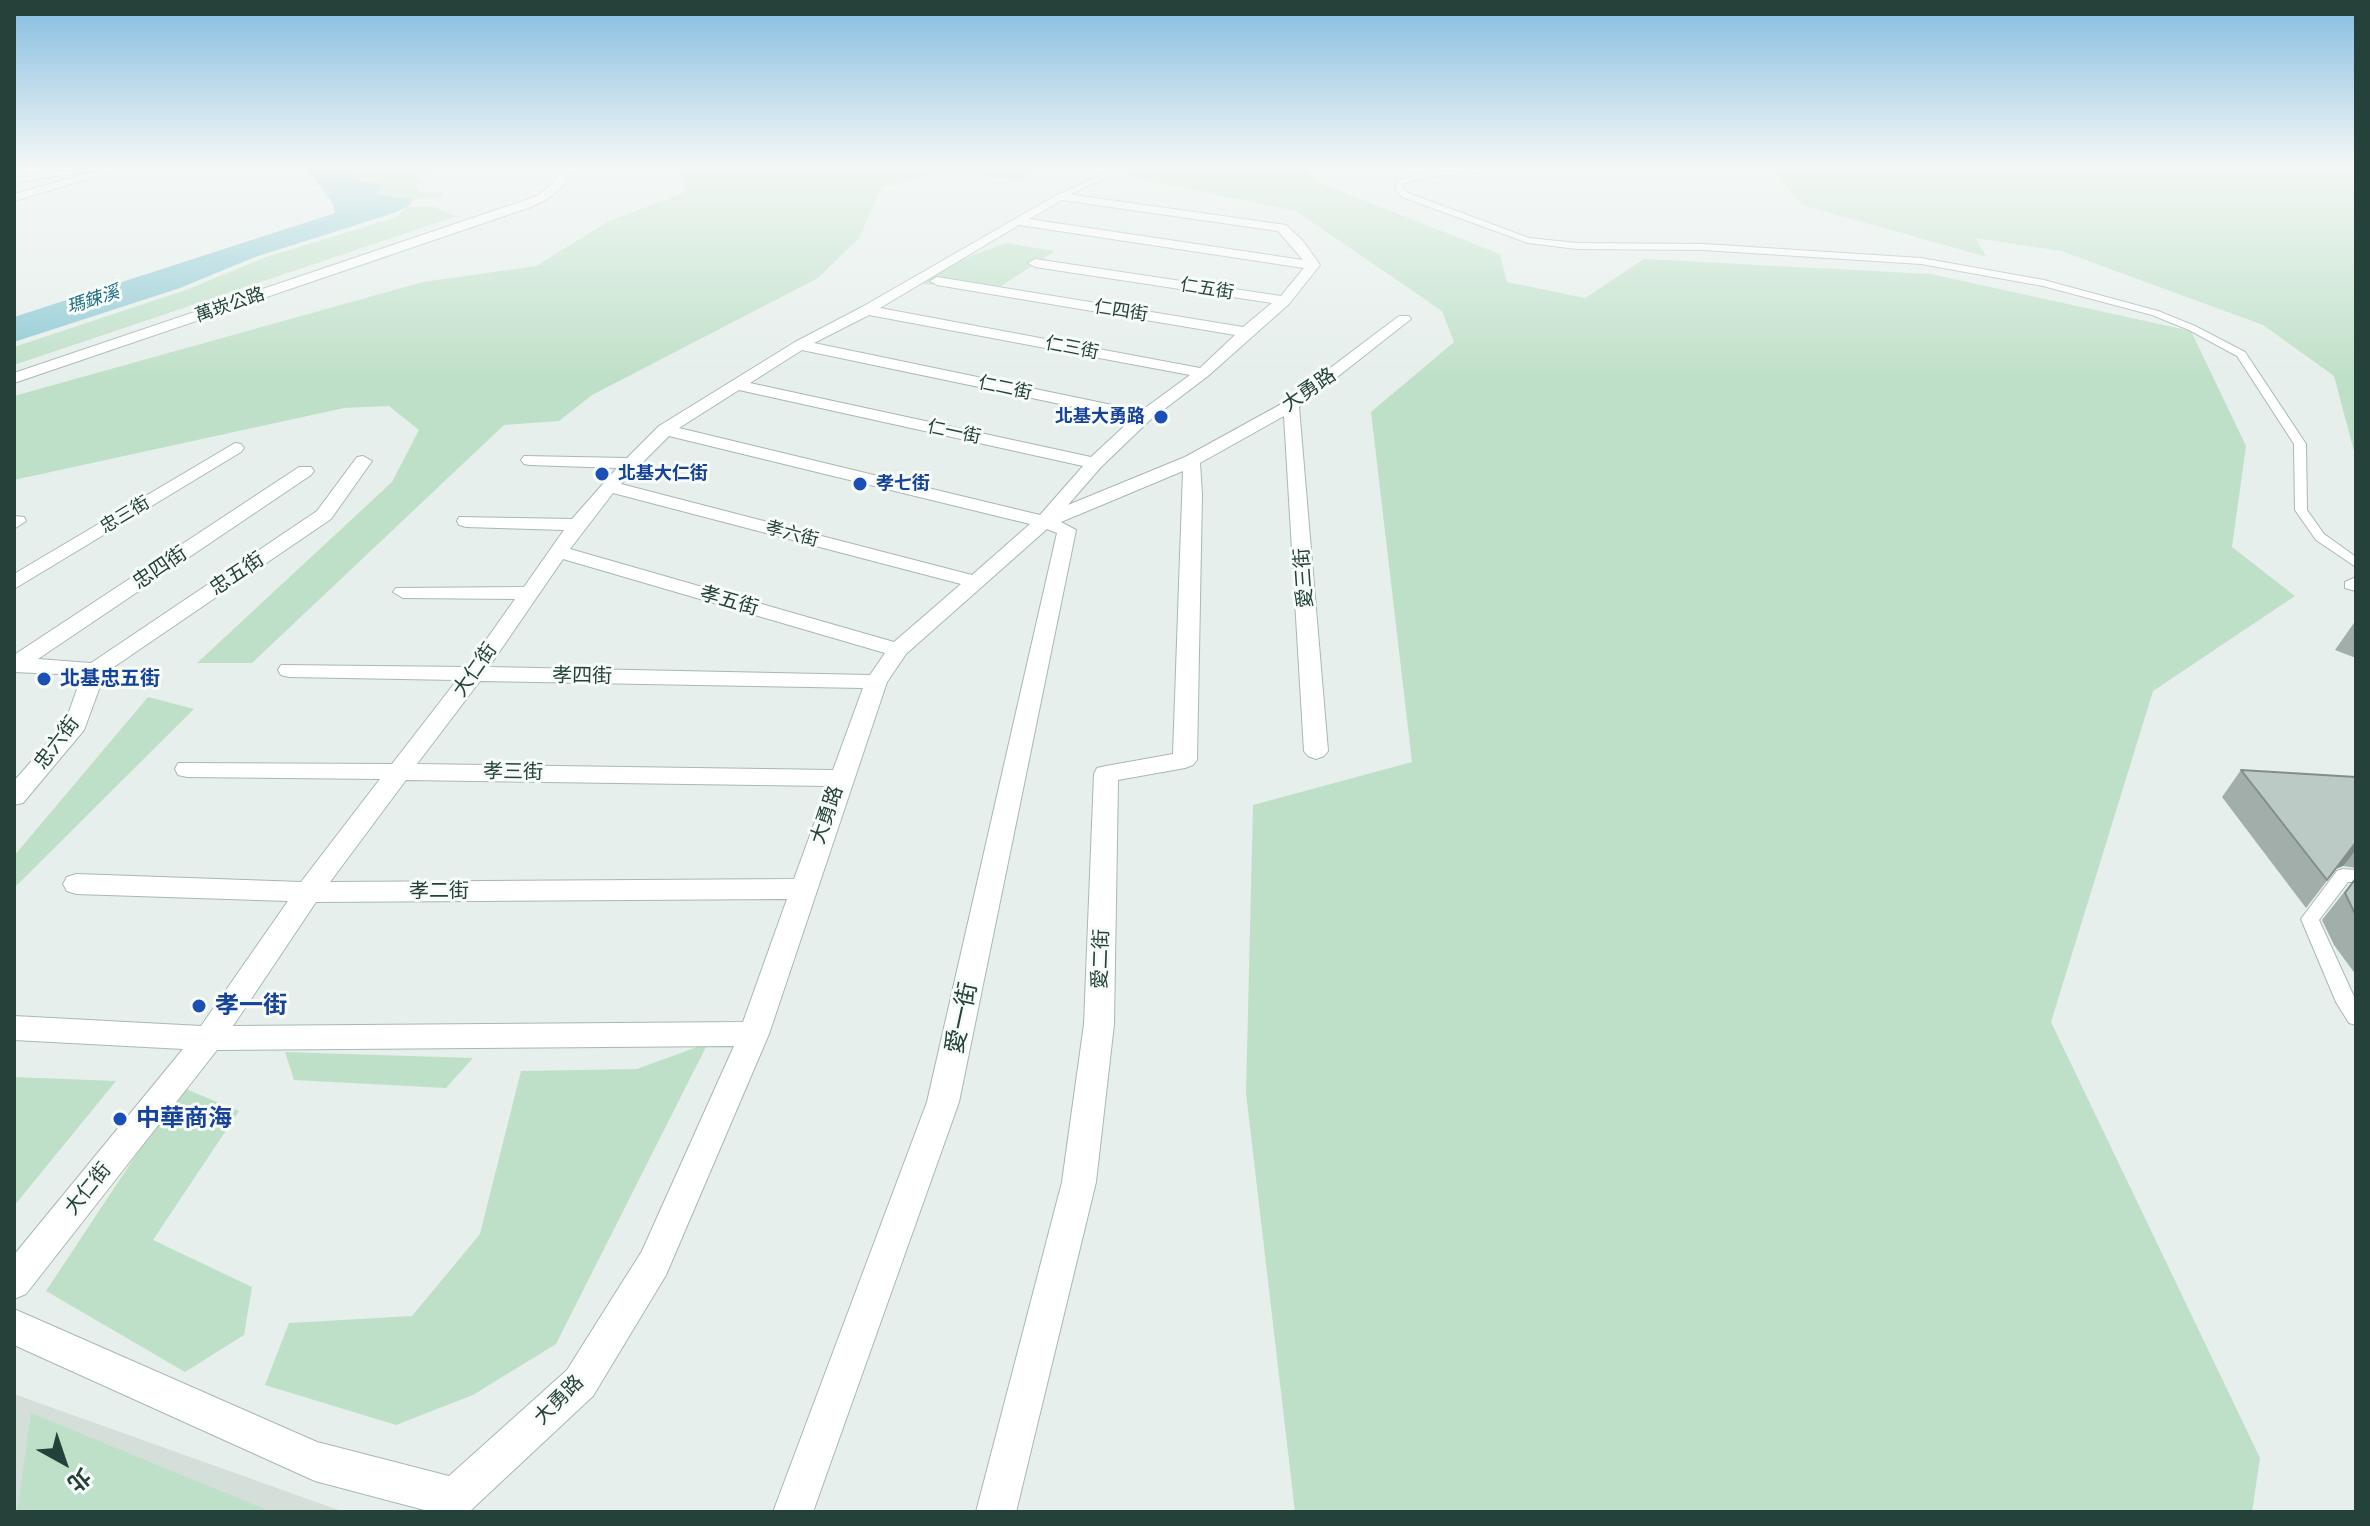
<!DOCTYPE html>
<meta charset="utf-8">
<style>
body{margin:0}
#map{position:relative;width:2370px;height:1526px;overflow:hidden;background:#e6efeb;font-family:Quicksand,"Noto Sans TC",sans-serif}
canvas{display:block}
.frame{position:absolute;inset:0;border:16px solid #24423a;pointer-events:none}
.north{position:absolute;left:24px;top:1422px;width:80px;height:80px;-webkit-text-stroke:6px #f7fbf9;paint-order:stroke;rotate:140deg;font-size:22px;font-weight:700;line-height:32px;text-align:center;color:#24423a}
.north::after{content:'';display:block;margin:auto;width:28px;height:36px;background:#24423a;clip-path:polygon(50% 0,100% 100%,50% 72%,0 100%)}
</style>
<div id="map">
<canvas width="2370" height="1526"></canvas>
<div class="frame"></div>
<div class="north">北</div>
</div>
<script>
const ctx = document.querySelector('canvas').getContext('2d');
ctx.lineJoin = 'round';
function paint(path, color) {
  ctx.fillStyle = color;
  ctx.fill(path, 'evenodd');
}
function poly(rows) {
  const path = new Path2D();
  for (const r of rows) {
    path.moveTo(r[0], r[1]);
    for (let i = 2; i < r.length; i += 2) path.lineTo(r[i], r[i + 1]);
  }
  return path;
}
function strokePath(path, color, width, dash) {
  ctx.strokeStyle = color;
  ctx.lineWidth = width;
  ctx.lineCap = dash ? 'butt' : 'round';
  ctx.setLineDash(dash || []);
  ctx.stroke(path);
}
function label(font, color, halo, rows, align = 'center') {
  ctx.font = font + ' Quicksand,"Noto Sans TC",sans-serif';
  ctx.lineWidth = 6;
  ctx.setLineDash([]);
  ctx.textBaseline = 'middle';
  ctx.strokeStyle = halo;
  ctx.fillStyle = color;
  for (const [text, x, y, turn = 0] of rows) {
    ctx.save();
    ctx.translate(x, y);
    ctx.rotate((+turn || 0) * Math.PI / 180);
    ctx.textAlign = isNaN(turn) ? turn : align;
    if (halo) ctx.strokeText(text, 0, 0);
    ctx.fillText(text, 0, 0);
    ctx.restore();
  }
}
paint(poly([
 [14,1394,333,1508,344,1512,14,1512]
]), '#d4dfda');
paint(poly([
 [356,165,457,165,417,176,426,182,415,185,419,192,444,193,441,198,415,199,377,194,383,183,358,181,348,175],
 [676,165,1037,165,1023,181,945,171,881,188,859,238,818,278,592,395,559,421,504,425,252,663,197,663,392,482,419,430,389,406,344,408,14,480,14,396,423,282,536,266,609,221,686,192],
 [1143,165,1312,165,1304,171,1320,183,1500,254,1507,282,1585,298,1644,259,1931,274,2191,331,2246,446,2232,547,2295,596,2153,691,2051,1022,2260,1458,2252,1512,1295,1512,1246,1093,1253,805,1412,762,1371,412,1454,342,1442,311,1296,211,1131,177,1125,170],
 [1768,165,2356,165,2356,459,2334,376,2263,325,2061,251,1975,238,1987,257,1802,205],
 [431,206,457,216,14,365,14,347,186,290,266,257,397,217,407,207],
 [1005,243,1055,251,995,290,904,282],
 [148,697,194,709,14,888,14,856],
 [708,1043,556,1344,473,1395,396,1425,265,1385,289,1323,412,1316,480,1234,521,1071,637,1069],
 [285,1052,473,1058,446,1088,294,1080],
 [14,1077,116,1081,14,1206],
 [181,1087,239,1111,153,1240,252,1287,244,1335,185,1372,46,1291],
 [31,1413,272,1512,17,1512]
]), '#bfe0c8');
paint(poly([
 [304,165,356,165,348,175,358,181,383,183,377,194,415,199,407,207,394,213,255,257,180,288,14,342,14,317,335,213,333,204]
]), '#8ec9d4');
const service = poly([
 [114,165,133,165,14,182,14,178,114,165],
 [1121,165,1131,165,1063,198,1056,196,1121,165],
 [1546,165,1583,165,1432,176,1404,183,1403,189,1408,193,1529,238,1577,243,1704,244,1921,258,2044,280,2158,311,2195,326,2245,352,2306,444,2307,510,2324,534,2356,557,2356,567,2316,540,2295,510,2294,444,2237,356,2189,330,2152,315,2043,286,1921,264,1704,250,1577,249,1528,243,1402,197,1395,189,1398,180,1432,172,1546,165],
 [2356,577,2356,591,2345,588,2345,582,2356,577],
 [2343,869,2356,870,2356,882,2348,882,2319,920,2356,1001,2356,1025,2349,1023,2336,1002,2301,919,2337,871,2343,869]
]);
const minor = poly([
 [118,165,134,165,14,201,14,194,118,165],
 [1060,193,1286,225,1303,241,1320,265,1289,304,1208,376,1150,420,1101,467,1068,505,1185,457,1285,402,1399,316,1409,316,1411,319,1299,407,1328,751,1324,756,1316,759,1308,756,1304,751,1284,416,1200,463,1202,494,1197,760,1193,765,1185,768,1118,780,1114,1024,1096,1182,1016,1512,976,1512,1062,1182,1084,1024,1094,774,1097,768,1106,766,1173,754,1183,471,1061,522,1076,530,959,1102,813,1512,773,1512,927,1102,1057,533,1047,529,906,654,887,682,769,1034,666,1275,593,1396,469,1512,432,1512,315,1481,14,1345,14,1309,317,1442,449,1476,567,1370,642,1251,734,1046,217,1050,26,1294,14,1299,14,1255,183,1049,14,1040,14,1016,201,1026,288,901,76,894,67,891,63,884,67,877,76,874,301,882,380,779,187,777,178,775,175,769,178,763,392,764,457,680,289,677,281,675,278,670,281,665,467,667,515,599,403,598,393,592,396,588,524,587,564,530,466,527,459,525,457,521,459,517,572,519,617,468,530,465,524,464,521,460,524,456,627,458,659,426,795,342,862,307,1060,193],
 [1062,200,1278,231,1303,260,1029,219,1062,200],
 [1019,225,1304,268,1281,296,1035,259,1028,263,1035,267,1272,303,1243,327,937,277,930,281,937,285,1235,335,1200,368,880,308,1019,225],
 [869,315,1190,375,1141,411,814,343,869,315],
 [802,350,1132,419,1091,457,750,383,802,350],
 [739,390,1083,466,1040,515,679,428,739,390],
 [669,436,1030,524,972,575,621,484,669,436],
 [613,493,961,584,894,642,570,549,613,493],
 [563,559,885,653,870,675,489,667,563,559],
 [480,681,863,688,833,770,417,764,480,681],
 [406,780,828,786,794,879,330,882,406,780],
 [787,899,743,1022,233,1026,316,902,787,899],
 [235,443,241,444,244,448,241,452,14,589,14,574,235,443],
 [363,456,372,461,331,519,105,673,84,730,23,803,14,805,14,781,65,723,82,675,14,672,14,655,299,467,311,467,314,471,311,475,38,659,91,663,317,511,357,457,363,456],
 [14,516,24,517,26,521,14,529,14,516]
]);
const tertiary = poly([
 [563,165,573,165,563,186,547,199,531,207,14,383,14,373,523,201,539,195,554,182,563,165]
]);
strokePath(service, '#a8b8b2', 2);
strokePath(minor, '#a8b8b2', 2);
strokePath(tertiary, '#a8b8b2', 2);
paint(service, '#fff');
paint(minor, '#fff');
paint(tertiary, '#fff');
paint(poly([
 [2356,620,2356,658,2335,650],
 [2241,770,2356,777,2356,868,2343,866,2336,869,2306,908,2222,797],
 [2356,877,2356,975,2334,945,2322,920]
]), '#a1aea9');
paint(poly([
 [2356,842,2356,850,2343,866,2335,869]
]), '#838d89');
const building = poly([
 [2241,770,2356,777,2356,842,2327,880,2241,770],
 [2356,878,2356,916,2345,893,2356,878]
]);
paint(building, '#bbcac4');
strokePath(building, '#838d89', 2);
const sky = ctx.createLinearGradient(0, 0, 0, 378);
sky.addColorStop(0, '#84bce0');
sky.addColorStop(0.44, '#f4f8f6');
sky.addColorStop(1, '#f4f8f600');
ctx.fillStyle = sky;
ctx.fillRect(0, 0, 2370, 378);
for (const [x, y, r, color] of [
 [1161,417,8,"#1a4fb4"],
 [602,474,8,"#1a4fb4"],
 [860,484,8,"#1a4fb4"],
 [44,679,8,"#1a4fb4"],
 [199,1006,8,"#1a4fb4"],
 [120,1119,8,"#1a4fb4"]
]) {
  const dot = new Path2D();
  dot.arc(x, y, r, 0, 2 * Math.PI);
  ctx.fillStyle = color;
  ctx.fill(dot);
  strokePath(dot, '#f7fbf9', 3);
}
label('18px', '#24423a', '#f7fbf9', [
 ["仁五街",1207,289,9],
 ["萬崁公路",230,305,-19],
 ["仁四街",1121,311,9],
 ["仁三街",1072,348,11],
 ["仁二街",1005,388,12],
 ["仁一街",954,432,12],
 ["忠三街",125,515,-31],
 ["孝六街",792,534,15]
]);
label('italic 18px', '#1c6f80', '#f7fbf9', [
 ["瑪鋉溪",93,300,-18]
]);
label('bold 18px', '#164399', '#f7fbf9', [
 ["北基大勇路",1145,417,"right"],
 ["北基大仁街",618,474],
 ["孝七街",876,484]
], 'left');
label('20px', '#24423a', '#f7fbf9', [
 ["大勇路",1309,390,-35],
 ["忠四街",160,568,-34],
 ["忠五街",237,574,-34],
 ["愛三街",1304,578,-94],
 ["孝五街",729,601,16],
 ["大仁街",475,670,-55],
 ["孝四街",582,676,1],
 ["忠六街",57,743,-53],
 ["孝三街",513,772,1],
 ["大勇路",827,815,-71],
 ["孝二街",439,891],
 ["愛二街",1101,959,-88],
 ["大仁街",88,1189,-51],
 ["大勇路",559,1400,-45]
]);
label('bold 20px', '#164399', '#f7fbf9', [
 ["北基忠五街",60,679]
], 'left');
label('bold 24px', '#164399', '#f7fbf9', [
 ["孝一街",215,1006],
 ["中華商海",136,1119]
], 'left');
label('24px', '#24423a', '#f7fbf9', [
 ["愛一街",962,1018,-78]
]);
</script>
